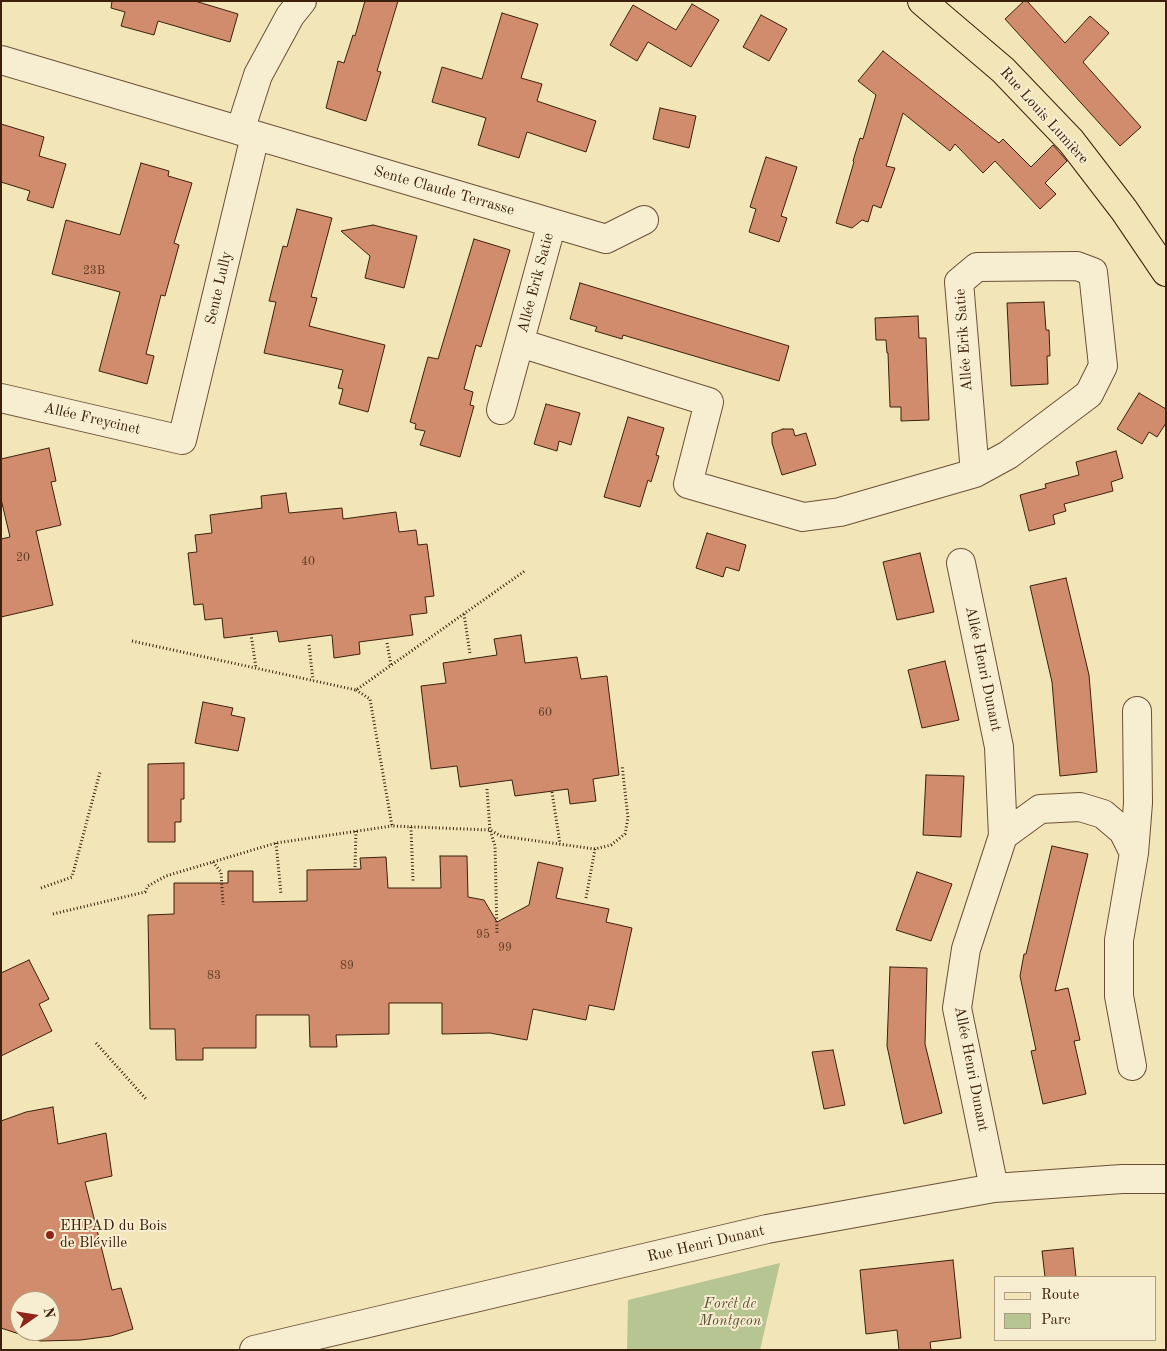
<!DOCTYPE html>
<meta charset="utf-8">
<style>
body{margin:0}
#map{position:relative;width:1167px;height:1351px;overflow:hidden;background:#f2e5b8;font-family:"Old Standard TT",serif}
canvas{display:block}
.frame{position:absolute;inset:0;border:2px solid #3c200b;pointer-events:none}
.legend{position:absolute;left:994px;top:1276px;width:162px;height:65px;box-sizing:border-box;background:#f7eed1;border:1px solid #ac9c82;margin:0;padding:6px 9px;list-style:none;font-size:15px;color:#3c200b}
.legend li{display:flex;align-items:center;gap:10px;height:25px}
.legend b{width:25px;border:1px solid #ac9c82}
.north{position:absolute;left:10px;top:1291px;width:50px;height:50px;box-sizing:border-box;background:#f7eed1;border:1px solid #ac9c82;border-radius:50%;rotate:77deg;font-size:14px;font-weight:700;line-height:20px;text-align:center;color:#3c200b}
.north::after{content:'';display:block;margin:auto;width:18px;height:22px;background:#8f2418;clip-path:polygon(50% 0,100% 100%,50% 72%,0 100%)}
</style>
<div id="map">
<canvas width="1167" height="1351"></canvas>
<div class="frame"></div>
<ul class="legend">
<li><b style="height:6px;background:#f2e5b8"></b>Route</li>
<li><b style="height:14px;background:#b7c592"></b>Parc</li>
</ul>
<div class="north">N</div>
</div>
<script>
const ctx = document.querySelector('canvas').getContext('2d');
ctx.lineJoin = 'round';
function paint(path, color) {
  ctx.fillStyle = color;
  ctx.fill(path, 'evenodd');
}
function poly(rows) {
  const path = new Path2D();
  for (const r of rows) {
    path.moveTo(r[0], r[1]);
    for (let i = 2; i < r.length; i += 2) path.lineTo(r[i], r[i + 1]);
  }
  return path;
}
function strokePath(path, color, width, dash) {
  ctx.strokeStyle = color;
  ctx.lineWidth = width;
  ctx.lineCap = dash ? 'butt' : 'round';
  ctx.setLineDash(dash || []);
  ctx.stroke(path);
}
function label(font, color, halo, rows, align = 'center') {
  ctx.font = font + ' "Old Standard TT",serif';
  ctx.lineWidth = 4;
  ctx.setLineDash([]);
  ctx.textBaseline = 'middle';
  ctx.strokeStyle = halo;
  ctx.fillStyle = color;
  for (const [text, x, y, turn = 0] of rows) {
    ctx.save();
    ctx.translate(x, y);
    ctx.rotate((+turn || 0) * Math.PI / 180);
    ctx.textAlign = isNaN(turn) ? turn : align;
    if (halo) ctx.strokeText(text, 0, 0);
    ctx.fillText(text, 0, 0);
    ctx.restore();
  }
}
paint(poly([
 [780,1263,760,1350,627,1350,628,1300]
]), '#b7c592');
const building = poly([
 [112,1,195,1,238,14,230,42,158,21,154,35,121,26,125,12,111,8,112,1],
 [365,1,398,1,377,71,381,72,366,121,326,108,338,61,344,63,353,35,355,36,365,1],
 [1024,1,1027,1,1065,43,1090,16,1109,33,1083,62,1141,127,1120,146,1005,19,1024,1],
 [692,4,719,20,691,67,648,42,637,61,610,45,633,5,676,30,692,4],
 [502,13,538,24,521,78,542,84,537,101,596,121,586,152,527,132,519,158,478,145,486,118,432,102,442,67,482,79,502,13],
 [761,15,787,29,769,61,743,47,761,15],
 [883,51,999,143,1003,139,1031,167,1053,145,1067,161,1045,183,1056,194,1040,209,995,161,983,173,955,144,950,151,903,113,886,166,895,168,881,208,873,205,868,222,862,220,852,228,836,223,854,162,853,161,860,138,863,139,876,95,858,81,883,51],
 [660,108,696,116,689,148,653,139,660,108],
 [1,124,44,137,39,156,66,164,53,208,27,200,30,191,1,182,1,124],
 [766,157,797,167,781,216,787,218,779,242,749,232,756,209,750,207,766,157],
 [141,163,169,171,168,176,192,183,174,243,179,245,165,296,161,295,146,354,154,356,147,384,99,371,120,292,52,274,66,220,120,235,141,163],
 [297,209,332,218,311,297,317,298,309,326,385,345,368,412,339,404,343,389,338,388,343,370,264,353,276,302,269,301,283,246,287,247,297,209],
 [373,225,417,236,404,288,365,278,370,256,341,231,373,225],
 [474,239,510,250,481,347,476,345,464,389,473,392,470,405,474,406,460,457,420,445,425,431,415,429,416,424,410,422,428,357,438,359,474,239],
 [580,283,789,346,779,381,623,335,622,339,595,331,597,327,570,319,580,283],
 [1044,302,1046,330,1049,330,1050,356,1047,356,1048,384,1011,386,1007,303,1044,302],
 [918,316,919,338,926,338,929,420,901,421,901,407,890,407,888,353,887,353,886,340,876,340,875,318,918,316],
 [1139,393,1166,409,1166,423,1157,437,1149,432,1142,444,1117,429,1139,393],
 [546,404,580,413,571,445,559,441,557,451,534,444,546,404],
 [628,417,664,428,656,455,659,456,651,482,648,480,640,507,604,497,628,417],
 [783,429,793,429,795,436,806,433,816,465,782,475,772,443,772,433,783,429],
 [49,448,56,481,51,482,61,525,36,531,53,605,1,617,1,539,10,537,1,499,1,459,49,448],
 [1116,451,1123,478,1111,482,1113,491,1064,504,1066,511,1053,515,1055,524,1029,531,1020,495,1046,488,1045,484,1079,475,1076,462,1116,451],
 [286,493,289,513,342,508,343,519,396,512,399,532,416,530,418,545,427,544,434,596,425,597,427,613,410,615,413,635,359,642,360,654,334,658,332,635,279,642,277,631,224,638,222,618,205,620,203,604,194,605,188,553,197,552,195,535,212,533,210,515,262,508,261,496,286,493],
 [707,533,746,545,739,571,726,567,723,577,696,568,707,533],
 [920,553,934,612,897,620,883,562,920,553],
 [1066,578,1089,675,1097,772,1060,776,1052,682,1030,586,1066,578],
 [521,635,525,663,577,657,581,679,607,676,619,775,593,779,596,801,570,804,568,789,515,796,512,780,460,787,457,766,431,769,421,686,446,683,443,663,497,655,494,639,521,635],
 [945,661,959,720,922,728,908,670,945,661],
 [203,702,233,708,231,715,245,718,238,751,195,743,203,702],
 [184,763,184,799,181,799,181,822,175,822,175,842,148,842,148,764,184,763],
 [926,775,964,776,961,837,923,835,926,775],
 [1052,846,1088,854,1055,991,1068,988,1080,1040,1074,1041,1086,1094,1043,1104,1031,1051,1036,1050,1020,976,1024,954,1026,954,1052,846],
 [440,856,467,856,468,897,484,900,497,922,529,905,538,862,563,868,556,898,609,909,606,922,632,928,614,1010,589,1005,586,1020,533,1009,527,1040,490,1033,442,1034,442,1003,389,1003,389,1034,336,1035,337,1047,310,1047,309,1015,256,1015,256,1048,203,1048,203,1060,176,1060,175,1029,150,1029,148,915,174,914,174,883,228,883,228,871,253,871,253,902,307,901,307,870,361,869,360,858,386,857,388,888,441,888,440,856],
 [917,872,952,884,931,941,896,930,917,872],
 [29,960,49,999,39,1004,52,1031,1,1056,1,973,29,960],
 [890,967,927,968,925,1044,942,1113,904,1124,887,1046,890,967],
 [833,1050,845,1105,824,1109,812,1052,833,1050],
 [53,1107,58,1144,106,1133,112,1176,85,1182,112,1290,121,1288,133,1329,111,1336,81,1340,40,1341,1,1328,1,1121,26,1112,53,1107],
 [20,1301,50,1301,50,1331,20,1331,20,1301],
 [1073,1248,1076,1277,1045,1277,1042,1251,1073,1248],
 [953,1260,961,1338,930,1342,931,1350,899,1350,897,1330,866,1334,860,1270,953,1260]
]);
paint(building, '#d08c6d');
strokePath(building, '#3c200b', 1);
const minor = poly([
 [1,60,606,239,644,220],
 [240,131,258,75,290,16,302,1],
 [520,343,709,402,688,484,803,517,840,512,975,473,1008,455,1089,394,1103,366,1093,272,1077,266,977,267,959,282,975,473],
 [1,398,182,440,255,136],
 [501,410,552,223],
 [961,563,999,747,1003,836,966,949,957,1008,994,1188],
 [1003,836,1040,809,1080,807,1103,814,1123,831,1134,853],
 [1132,1066,1119,996,1119,940,1134,853,1138,803,1137,711],
 [254,1350,767,1229,994,1188,1122,1179,1166,1179]
]);
const major = poly([
 [922,1,1003,70,1071,141,1124,210,1166,272]
]);
strokePath(minor, '#6a5136', 30);
strokePath(major, '#3c200b', 30);
strokePath(poly([
 [464,614,470,654],
 [251,634,256,668],
 [132,641,356,690,526,570],
 [387,643,391,665],
 [309,645,313,680],
 [356,690,370,699,392,826,490,830,501,836,595,849,611,845,625,834,628,818,622,765],
 [487,789,490,830,495,846,497,933],
 [552,792,560,844],
 [411,827,413,881],
 [276,843,281,894],
 [213,862,221,872,223,905],
 [355,867,356,831],
 [41,888,72,877,100,772],
 [586,898,595,849],
 [53,914,145,892,148,886,166,876,276,843,392,826],
 [96,1043,146,1099]
]), '#3c200b', 3, [1, 2.5]);
strokePath(minor, '#f7eed1', 28);
strokePath(major, '#f2e5b8', 28);
for (const [x, y, r, color] of [
 [50,1235,5,"#8f2418"]
]) {
  const dot = new Path2D();
  dot.arc(x, y, r, 0, 2 * Math.PI);
  ctx.fillStyle = color;
  ctx.fill(dot);
  strokePath(dot, '#f7eed1', 2);
}
label('12px', '#613b24', null, [
 ["23B",94,271],
 ["20",23,558],
 ["40",308,562],
 ["60",545,713],
 ["95",483,935],
 ["99",505,948],
 ["89",347,966],
 ["83",214,976]
]);
label('15px', '#3c200b', '#f7eed1', [
 ["Rue Louis Lumière",1044,116,48],
 ["Sente Claude Terrasse",444,191,16],
 ["Allée Erik Satie",536,283,-75],
 ["Sente Lully",219,288,-77],
 ["Allée Erik Satie",964,340,-94],
 ["Allée Freycinet",92,419,13],
 ["Allée Henri Dunant",983,669,78],
 ["Allée Henri Dunant",971,1069,79],
 ["Rue Henri Dunant",706,1244,-13]
]);
label('15px', '#3c200b', '#f7eed1', [
 ["EHPAD du Bois",60,1226],
 ["de Bléville",60,1243]
], 'left');
label('italic 15px', '#615234', '#f7eed1', [
 ["Forêt de",730,1304],
 ["Montgeon",730,1321]
]);
</script>
